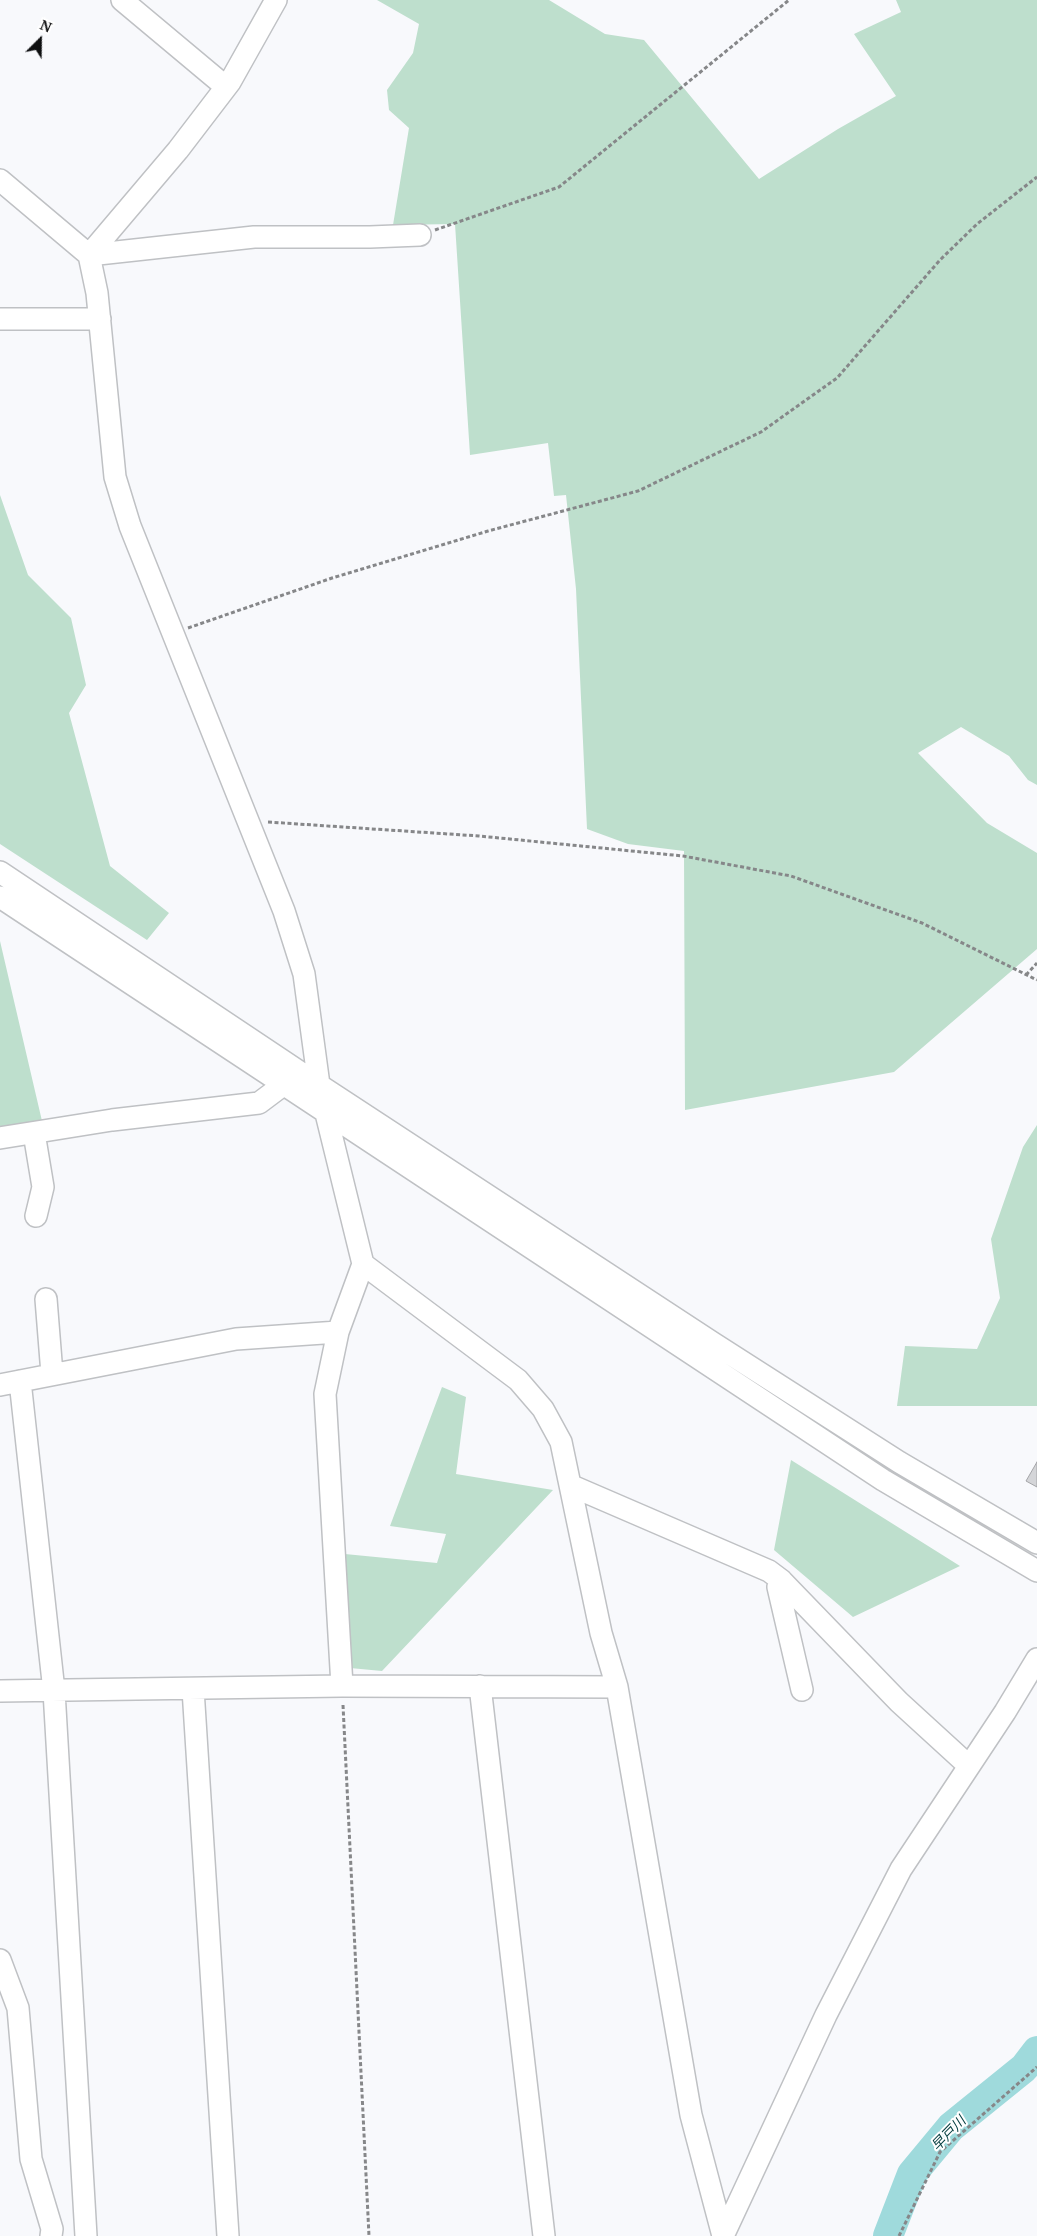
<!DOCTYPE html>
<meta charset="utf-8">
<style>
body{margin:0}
#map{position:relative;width:1037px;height:2236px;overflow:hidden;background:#f8f9fc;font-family:"Noto Serif",serif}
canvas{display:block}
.north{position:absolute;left:15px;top:15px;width:50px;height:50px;-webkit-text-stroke:4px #fff;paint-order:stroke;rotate:23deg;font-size:14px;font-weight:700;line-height:20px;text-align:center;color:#0e0f10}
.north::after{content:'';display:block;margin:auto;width:18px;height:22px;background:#0e0f10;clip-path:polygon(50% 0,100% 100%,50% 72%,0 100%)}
</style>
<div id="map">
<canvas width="1037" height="2236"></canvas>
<div class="north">N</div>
</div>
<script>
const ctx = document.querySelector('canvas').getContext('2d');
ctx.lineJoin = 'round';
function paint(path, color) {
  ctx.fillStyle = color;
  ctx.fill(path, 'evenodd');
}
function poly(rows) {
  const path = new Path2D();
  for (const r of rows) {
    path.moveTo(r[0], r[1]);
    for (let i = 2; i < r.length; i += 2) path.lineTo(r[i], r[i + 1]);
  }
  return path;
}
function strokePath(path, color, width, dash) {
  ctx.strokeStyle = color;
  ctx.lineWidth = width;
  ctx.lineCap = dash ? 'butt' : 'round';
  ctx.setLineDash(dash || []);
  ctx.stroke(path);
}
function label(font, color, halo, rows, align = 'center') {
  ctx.font = font + ' "Noto Serif","Noto Sans JP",serif';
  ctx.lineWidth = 4;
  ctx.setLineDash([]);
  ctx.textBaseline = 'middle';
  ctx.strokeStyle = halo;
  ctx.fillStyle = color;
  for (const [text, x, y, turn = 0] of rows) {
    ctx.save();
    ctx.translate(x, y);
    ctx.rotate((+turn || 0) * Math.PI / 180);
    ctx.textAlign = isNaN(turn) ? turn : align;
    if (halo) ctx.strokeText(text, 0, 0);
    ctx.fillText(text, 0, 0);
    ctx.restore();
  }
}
paint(poly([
 [377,0,549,0,605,34,644,40,759,179,838,129,896,96,854,34,901,12,896,0,1037,0,1037,785,1028,780,1009,756,961,727,918,753,987,823,1037,853,1037,949,894,1072,685,1110,684,851,628,844,587,829,576,589,566,495,554,496,548,443,470,455,455,224,393,225,409,128,389,110,387,90,413,53,419,24],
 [0,495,28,575,71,618,86,685,69,713,110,866,169,913,147,940,0,844],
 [0,941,42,1121,0,1133],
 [1037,1125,1037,1406,897,1406,905,1346,977,1349,1000,1298,991,1239,1023,1147],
 [442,1387,466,1397,456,1474,553,1490,382,1671,350,1668,345,1554,437,1563,446,1534,390,1526],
 [791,1460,960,1566,853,1617,774,1550]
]), '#bedfcd');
strokePath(poly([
 [888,2236,912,2174,951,2127,1024,2068,1037,2051]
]), '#9fdadc', 30);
const building = poly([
 [1037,1462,1037,1487,1026,1481,1037,1462]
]);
paint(building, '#d4d5d8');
strokePath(building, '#a4a5a8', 1);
const minor = poly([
 [122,0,226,87],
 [0,180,89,255,97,293,115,477,130,526,284,911,304,974,319,1085,363,1264,338,1332,325,1394,342,1686],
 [89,255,254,237,370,237,420,235],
 [89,255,178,150,230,82,276,0],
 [0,319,100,319],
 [0,872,319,1085,713,1343,899,1462,1037,1543],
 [0,897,883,1480,1037,1571],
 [34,1133,43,1187,36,1216],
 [0,1138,112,1120,259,1103,283,1085],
 [363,1264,518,1380,543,1409,561,1442,601,1633,617,1687,691,2115,723,2236],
 [46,1299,52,1374],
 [20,1381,54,1691,86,2236],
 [0,1385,236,1339,338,1332],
 [572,1486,769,1571,781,1580,899,1702,969,1766],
 [781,1580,778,1587,802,1690],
 [480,1686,544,2236],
 [193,1689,228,2236],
 [0,1691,342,1686,617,1687],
 [0,1960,18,2008,31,2159,52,2229,51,2236],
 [723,2236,826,2015,901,1869,1005,1712,1037,1659]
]);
strokePath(minor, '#bfc1c4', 24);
strokePath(poly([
 [435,230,559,187,789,0],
 [188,628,332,578,488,531,638,491,761,432,837,378,940,260,977,224,1037,177],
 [268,822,479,836,683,856,791,876,922,923,1037,980],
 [1026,975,1037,963],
 [343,1705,369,2236],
 [899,2236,940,2152,1037,2067]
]), '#868789', 3, [4, 2.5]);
strokePath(minor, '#fff', 21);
label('italic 14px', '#023c3e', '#fff', [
 ["早戸川",949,2134,-46]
]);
</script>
